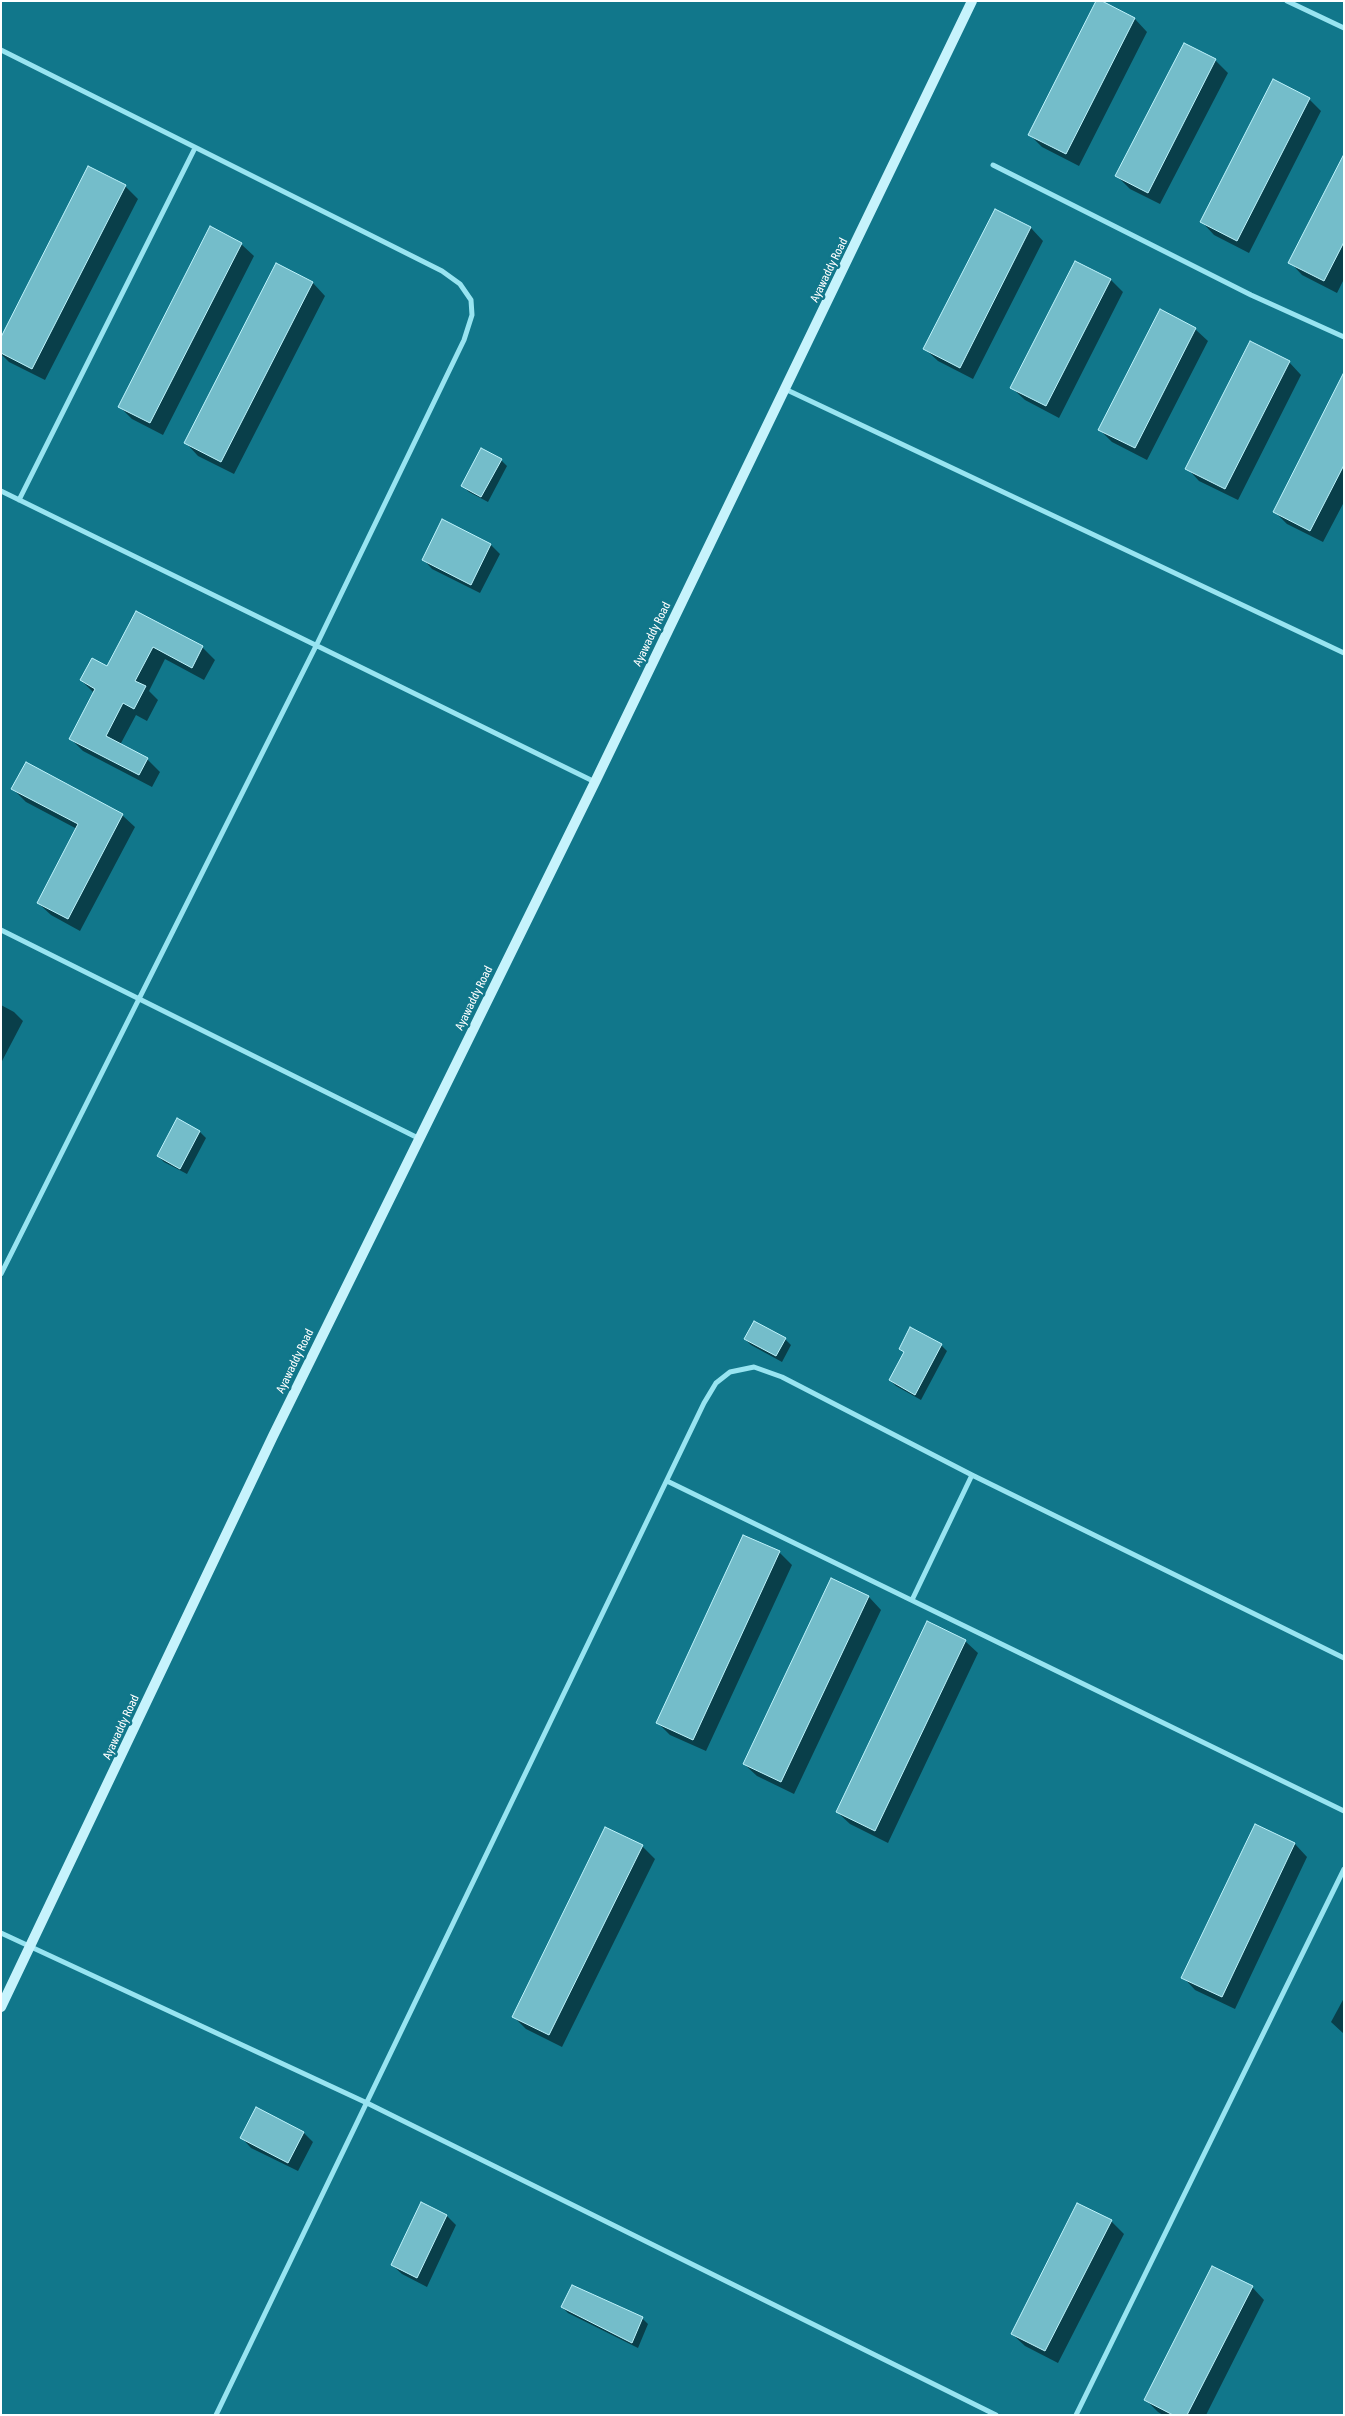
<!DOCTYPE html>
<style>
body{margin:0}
#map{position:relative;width:1345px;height:2416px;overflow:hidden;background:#11778b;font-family:"Asap Condensed",sans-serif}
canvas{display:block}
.frame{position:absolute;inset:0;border:2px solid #fff;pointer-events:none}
</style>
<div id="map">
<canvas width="1345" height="2416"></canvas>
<div class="frame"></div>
</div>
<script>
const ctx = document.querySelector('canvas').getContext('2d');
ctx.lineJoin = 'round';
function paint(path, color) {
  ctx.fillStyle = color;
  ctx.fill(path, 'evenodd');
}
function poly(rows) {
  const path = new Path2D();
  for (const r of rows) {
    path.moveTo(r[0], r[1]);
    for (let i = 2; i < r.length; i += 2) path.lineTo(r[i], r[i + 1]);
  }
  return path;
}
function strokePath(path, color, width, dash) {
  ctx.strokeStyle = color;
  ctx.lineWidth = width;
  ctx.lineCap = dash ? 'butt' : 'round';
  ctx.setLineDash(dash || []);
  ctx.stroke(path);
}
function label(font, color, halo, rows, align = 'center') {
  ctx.font = font + ' "Asap Condensed",sans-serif';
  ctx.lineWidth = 5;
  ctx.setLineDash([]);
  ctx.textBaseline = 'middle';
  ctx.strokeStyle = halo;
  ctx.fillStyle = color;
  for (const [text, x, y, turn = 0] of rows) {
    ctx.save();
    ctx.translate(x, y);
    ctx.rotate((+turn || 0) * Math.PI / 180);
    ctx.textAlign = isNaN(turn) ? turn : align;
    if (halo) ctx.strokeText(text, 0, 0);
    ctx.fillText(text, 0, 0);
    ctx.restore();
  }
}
paint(poly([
 [1100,1,1135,19,1147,32,1079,166,1042,147,1030,135],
 [1215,60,1228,73,1160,204,1130,189,1117,176],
 [1309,99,1321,111,1249,253,1214,235,1202,222],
 [1344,157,1344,279,1337,293,1302,275,1290,262],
 [125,186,138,199,45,380,9,362,1,354,1,340],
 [995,210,1031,228,1043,241,973,379,938,361,925,349],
 [241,244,254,256,163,435,132,419,120,407],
 [1076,262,1111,280,1123,292,1059,418,1025,400,1012,388],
 [277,265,313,283,325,296,234,474,198,456,186,443],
 [1195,329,1208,341,1147,460,1112,442,1100,430],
 [1289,362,1301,375,1238,500,1199,481,1187,468],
 [1344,377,1344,502,1323,542,1287,524,1274,511],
 [501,460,507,466,488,502,469,492,463,486],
 [443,521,491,545,500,554,480,593,432,569,423,559],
 [137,613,202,647,215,660,204,680,165,659,149,691,158,700,147,721,136,715,120,745,147,759,160,772,152,787,83,751,70,738,94,693,81,680,108,667],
 [13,789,122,815,135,827,80,931,51,915,38,903,77,829,26,802],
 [1,1005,14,1012,23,1021,1,1063],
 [177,1120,200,1132,206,1138,187,1174,164,1162,158,1156],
 [745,1339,785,1339,791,1345,782,1362,751,1345],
 [941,1345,947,1351,921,1400,896,1386,890,1380],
 [744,1536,779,1552,792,1565,706,1751,670,1735,658,1723],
 [831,1580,869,1597,881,1610,794,1794,757,1776,744,1764],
 [965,1641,978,1653,888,1843,850,1824,837,1812],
 [1255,1825,1295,1844,1307,1857,1235,2009,1195,1990,1183,1977],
 [606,1828,642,1846,655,1859,562,2047,526,2029,513,2016],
 [1344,1998,1344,2034,1331,2022],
 [257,2109,304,2133,313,2142,298,2171,251,2148,242,2138],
 [447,2216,456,2225,427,2287,402,2274,392,2265],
 [1111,2221,1124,2234,1058,2363,1025,2346,1012,2334],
 [1252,2287,1264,2300,1206,2415,1163,2415,1158,2412,1146,2400],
 [562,2307,642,2318,648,2324,638,2348,568,2313]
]), '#0007');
const building = poly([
 [1096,1,1102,1,1135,18,1066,154,1028,135,1096,1],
 [1184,43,1216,59,1148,193,1115,176,1184,43],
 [1273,79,1310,98,1237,241,1200,222,1273,79],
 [1344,154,1344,242,1324,281,1288,263,1344,154],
 [88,166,126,185,32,369,1,353,1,337,88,166],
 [995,209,1031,227,960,368,923,349,995,209],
 [210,226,242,243,150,423,118,407,210,226],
 [1075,261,1111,279,1046,406,1010,388,1075,261],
 [276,263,313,282,221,462,184,443,276,263],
 [1160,309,1196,328,1135,448,1098,430,1160,309],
 [1250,341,1290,361,1225,489,1185,469,1250,341],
 [1344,372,1344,465,1310,531,1273,512,1344,372],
 [481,448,502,459,481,497,461,486,481,448],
 [442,519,491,544,471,585,422,560,442,519],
 [136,611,203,646,192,668,153,647,135,681,146,686,134,709,123,703,106,736,148,758,139,775,69,739,95,689,80,680,92,658,107,666,136,611],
 [26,762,123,814,68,919,37,903,78,824,11,789,26,762],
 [177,1118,200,1131,180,1169,157,1156,177,1118],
 [754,1321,786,1338,776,1356,744,1339,754,1321],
 [910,1327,942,1344,915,1395,889,1380,904,1352,899,1349,910,1327],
 [743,1535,780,1551,693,1740,656,1723,743,1535],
 [831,1578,869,1596,781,1782,743,1764,831,1578],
 [927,1621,966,1640,875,1831,836,1812,927,1621],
 [1255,1824,1295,1843,1222,1997,1181,1978,1255,1824],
 [605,1827,643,1845,549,2035,512,2017,605,1827],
 [256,2107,304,2132,288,2163,240,2138,256,2107],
 [421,2202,447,2215,417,2278,391,2265,421,2202],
 [1077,2203,1112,2220,1045,2351,1011,2334,1077,2203],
 [1212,2266,1253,2286,1187,2415,1173,2415,1144,2400,1212,2266],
 [572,2285,643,2317,632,2343,561,2307,572,2285]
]);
paint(building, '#74bdca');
strokePath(building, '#bef3fc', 1);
strokePath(poly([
 [1287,1,1344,28],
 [1,50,442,271,460,284,471,300,472,315,464,340,316,646,1,1274],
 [993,165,1251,295,1344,337],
 [785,389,1344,653],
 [1,491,595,782],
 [19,500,195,148],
 [1,930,418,1138],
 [667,1481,1344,1811],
 [912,1600,972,1475],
 [1,1933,367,2103,996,2415],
 [216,2415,704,1403,716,1383,730,1372,754,1367,782,1377,972,1475,1344,1658],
 [1076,2415,1344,1869]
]), '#98e4f1', 5);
strokePath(poly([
 [1,2007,273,1436,595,782,972,1]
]), '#c6f3fc', 10);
label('12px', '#fff', '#11778b', [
 ["Ayawaddy Road",829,270,-64],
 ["Ayawaddy Road",652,634,-64],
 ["Ayawaddy Road",474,998,-64],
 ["Ayawaddy Road",295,1361,-64],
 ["Ayawaddy Road",121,1727,-65]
]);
</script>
